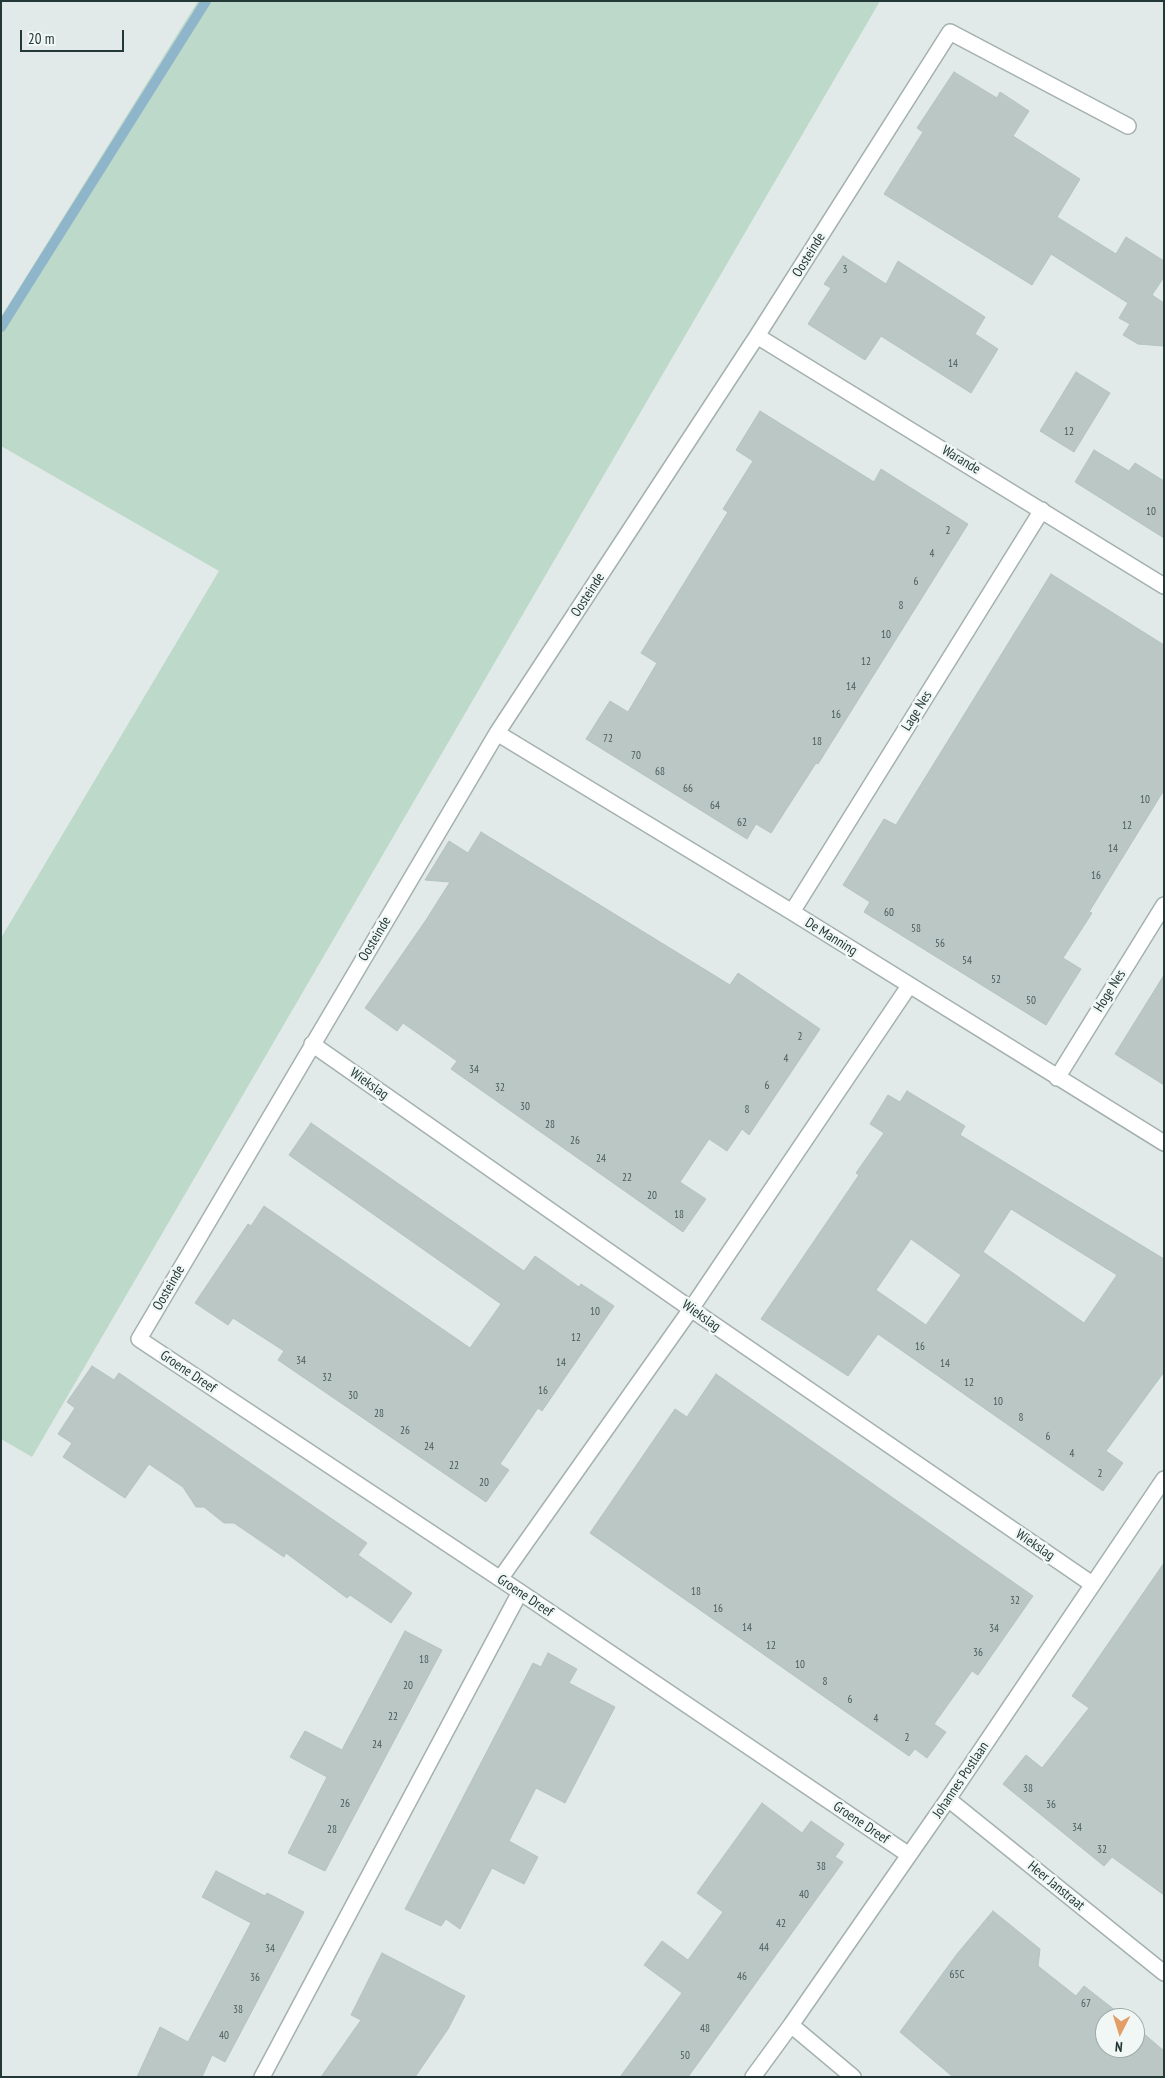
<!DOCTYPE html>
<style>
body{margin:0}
#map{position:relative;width:1165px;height:2078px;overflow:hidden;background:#e1eae8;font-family:"PT Sans Narrow",sans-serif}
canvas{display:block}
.frame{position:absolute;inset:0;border:2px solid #233937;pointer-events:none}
.north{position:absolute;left:1095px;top:2008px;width:50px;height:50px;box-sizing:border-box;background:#f1f7f5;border:1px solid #9faba9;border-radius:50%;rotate:185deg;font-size:14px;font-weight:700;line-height:20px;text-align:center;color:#233937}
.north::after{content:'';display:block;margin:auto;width:18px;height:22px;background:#e39d66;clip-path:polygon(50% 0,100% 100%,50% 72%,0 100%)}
.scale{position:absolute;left:20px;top:30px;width:104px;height:22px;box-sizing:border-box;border:2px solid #233937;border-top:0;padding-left:6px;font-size:15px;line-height:18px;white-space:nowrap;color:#233937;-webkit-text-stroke:4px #f1f7f5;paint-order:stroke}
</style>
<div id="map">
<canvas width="1165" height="2078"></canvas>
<div class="frame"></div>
<div class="north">N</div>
<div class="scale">20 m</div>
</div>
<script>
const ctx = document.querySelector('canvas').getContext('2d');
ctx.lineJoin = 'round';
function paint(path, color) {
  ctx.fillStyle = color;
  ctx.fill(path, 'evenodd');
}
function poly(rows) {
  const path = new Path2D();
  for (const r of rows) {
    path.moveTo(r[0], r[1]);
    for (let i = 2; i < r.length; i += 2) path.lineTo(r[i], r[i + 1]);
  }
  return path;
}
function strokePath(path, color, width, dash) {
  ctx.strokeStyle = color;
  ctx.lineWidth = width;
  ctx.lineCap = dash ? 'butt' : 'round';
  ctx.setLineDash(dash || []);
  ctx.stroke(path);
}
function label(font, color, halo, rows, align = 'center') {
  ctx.font = font + ' "PT Sans Narrow",sans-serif';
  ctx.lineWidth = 5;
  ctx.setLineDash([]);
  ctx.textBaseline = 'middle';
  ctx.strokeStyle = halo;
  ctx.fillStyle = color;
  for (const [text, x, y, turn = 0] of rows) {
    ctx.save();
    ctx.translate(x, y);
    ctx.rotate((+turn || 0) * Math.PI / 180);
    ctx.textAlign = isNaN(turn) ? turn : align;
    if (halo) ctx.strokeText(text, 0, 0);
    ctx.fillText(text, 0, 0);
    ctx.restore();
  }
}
paint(poly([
 [198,1,880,1,32,1457,1,1439,1,938,219,571,1,446,1,317]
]), '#bcd9ca');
strokePath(poly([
 [1,327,206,1]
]), '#8eb5ca', 10);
const building = poly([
 [954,72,997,98,1000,92,1029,111,1013,136,1080,179,1057,217,1116,254,1126,237,1164,261,1164,277,1152,295,1164,303,1164,346,1138,344,1123,335,1130,324,1119,318,1128,303,1051,254,1032,285,884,194,923,132,917,128,954,72],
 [843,256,886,284,898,261,985,317,975,334,998,349,971,393,881,336,865,360,808,324,831,288,824,284,843,256],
 [1076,372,1110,393,1074,452,1040,431,1076,372],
 [760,411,874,482,881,469,968,524,818,764,816,763,771,833,756,824,747,839,586,739,610,701,628,712,657,663,641,653,728,512,723,509,753,461,736,450,760,411],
 [1094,450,1129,471,1135,463,1164,481,1164,538,1075,482,1094,450],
 [1051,574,1164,645,1164,790,1089,912,1092,913,1063,958,1081,969,1046,1025,864,912,870,902,843,885,884,819,896,825,1051,574],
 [481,832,730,985,738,973,820,1029,749,1135,742,1129,727,1151,709,1139,680,1182,706,1199,683,1232,451,1069,457,1061,403,1023,397,1031,365,1008,426,920,450,882,425,880,449,841,468,853,481,832],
 [1164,975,1164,1085,1115,1054,1164,975],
 [907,1091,965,1126,960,1135,1164,1259,1164,1372,1106,1451,1123,1463,1103,1491,878,1334,848,1376,761,1319,859,1175,856,1173,884,1133,870,1124,888,1095,900,1102,907,1091],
 [1011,1209,1117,1275,1084,1323,983,1252,1011,1209],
 [911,1239,961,1275,926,1325,876,1290,911,1239],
 [311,1123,524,1271,535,1256,579,1287,581,1284,614,1306,542,1411,538,1408,500,1464,509,1470,486,1502,278,1360,284,1351,233,1318,228,1325,195,1303,248,1224,251,1226,264,1206,470,1348,501,1304,289,1155,311,1123],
 [92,1366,114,1380,119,1373,367,1543,358,1555,412,1593,391,1623,350,1595,347,1598,286,1553,284,1557,234,1523,224,1523,204,1507,196,1507,183,1487,149,1464,125,1498,63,1457,72,1443,58,1434,75,1408,67,1402,92,1366],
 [716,1374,1033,1596,978,1675,972,1671,934,1724,946,1732,927,1758,915,1749,909,1756,590,1533,675,1409,687,1417,716,1374],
 [1164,1563,1164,1895,1112,1857,1104,1866,1003,1784,1026,1755,1042,1768,1089,1708,1072,1696,1164,1563],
 [405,1631,442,1650,325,1871,288,1853,327,1777,290,1757,305,1731,342,1750,405,1631],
 [548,1653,577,1669,569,1683,615,1707,565,1803,536,1788,509,1841,538,1857,524,1884,492,1868,460,1929,446,1919,441,1926,405,1909,533,1663,541,1667,548,1653],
 [762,1803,802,1833,811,1821,844,1844,835,1857,843,1862,688,2077,620,2077,682,1993,644,1965,662,1941,688,1960,723,1912,697,1893,762,1803],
 [216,1871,265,1896,267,1893,304,1912,225,2062,212,2055,202,2077,137,2077,160,2027,188,2042,251,1923,202,1897,216,1871],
 [993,1911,1040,1949,1038,1966,1076,1996,1084,1986,1125,2018,1105,2018,1105,2048,1135,2048,1135,2026,1164,2051,1164,2077,953,2077,900,2032,957,1954,993,1911],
 [382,1953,465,1996,448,2029,415,2077,321,2077,361,2020,351,2015,382,1953]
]);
paint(building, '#bac7c4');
strokePath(building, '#b4c3c0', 1);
const minor = poly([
 [757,336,1164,586],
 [497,733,792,912,1164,1143],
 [792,912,1042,510],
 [312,1044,691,1309,1092,1584],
 [1057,1078,1164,905],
 [500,1579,691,1309,909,986],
 [948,1799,1164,1973],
 [909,1855,520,1592,139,1339,497,733,757,336,950,32,1128,126],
 [791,2025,853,2077],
 [262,2077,520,1592],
 [753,2077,791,2025,948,1799,1164,1479]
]);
strokePath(minor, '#a4b1af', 18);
strokePath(minor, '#fff', 15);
label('11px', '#495c5a', null, [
 ["3",845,270],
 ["14",953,364],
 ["12",1069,432],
 ["10",1151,512],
 ["2",948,531],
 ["4",932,554],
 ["6",916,582],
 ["8",901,606],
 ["10",886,635],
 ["12",866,662],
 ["14",851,687],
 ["16",836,715],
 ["72",608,739],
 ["18",817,742],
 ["70",636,756],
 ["68",660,772],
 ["66",688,789],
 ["10",1145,800],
 ["64",715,806],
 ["62",742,823],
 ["12",1127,826],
 ["14",1113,849],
 ["16",1096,876],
 ["60",889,913],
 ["58",916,929],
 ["56",940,944],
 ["54",967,961],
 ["52",996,980],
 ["50",1031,1001],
 ["2",800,1037],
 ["4",786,1059],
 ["34",474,1070],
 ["6",767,1086],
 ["32",500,1088],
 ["30",525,1107],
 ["8",747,1110],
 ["28",550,1125],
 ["26",575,1141],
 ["24",601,1159],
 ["22",627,1178],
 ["20",652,1196],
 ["18",679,1215],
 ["10",595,1312],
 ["12",576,1338],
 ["16",920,1347],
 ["34",301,1361],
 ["14",561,1363],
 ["14",945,1364],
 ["32",327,1378],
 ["12",969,1383],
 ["16",543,1391],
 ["30",353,1396],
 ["10",998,1402],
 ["28",379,1414],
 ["8",1021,1418],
 ["26",405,1431],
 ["6",1048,1437],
 ["24",429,1447],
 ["4",1072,1454],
 ["22",454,1466],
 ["2",1100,1474],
 ["20",484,1483],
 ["18",696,1592],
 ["32",1015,1601],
 ["16",718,1609],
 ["14",747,1628],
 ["34",994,1629],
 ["12",771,1646],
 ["36",978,1653],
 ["18",424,1660],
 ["10",800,1665],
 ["8",825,1682],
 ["20",408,1686],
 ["6",850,1700],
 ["22",393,1717],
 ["4",876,1719],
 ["2",907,1738],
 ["24",377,1745],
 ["38",1028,1789],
 ["26",345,1804],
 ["36",1051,1805],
 ["34",1077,1828],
 ["28",332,1830],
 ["32",1102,1850],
 ["38",821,1867],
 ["40",804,1895],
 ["42",781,1924],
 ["44",764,1948],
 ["34",270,1949],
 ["65C",957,1975],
 ["46",742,1977],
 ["36",255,1978],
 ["67",1086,2004],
 ["38",238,2010],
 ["48",705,2029],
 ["40",224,2036],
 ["50",685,2056]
]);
label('14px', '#233937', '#f1f7f5', [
 ["Oosteinde",809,255,-58],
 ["Warande",961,460,31],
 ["Oosteinde",588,595,-57],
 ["Lage Nes",917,711,-58],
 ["De Manning",831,937,32],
 ["Oosteinde",375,939,-59],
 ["Hoge Nes",1110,991,-58],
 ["Wiekslag",369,1084,35],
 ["Oosteinde",169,1288,-60],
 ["Wiekslag",701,1316,35],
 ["Groene Dreef",188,1372,34],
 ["Wiekslag",1035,1545,34],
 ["Groene Dreef",525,1596,34],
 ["Johannes Postlaan",961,1780,-56],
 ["Groene Dreef",861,1823,34],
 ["Heer Janstraat",1056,1886,39]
]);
</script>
